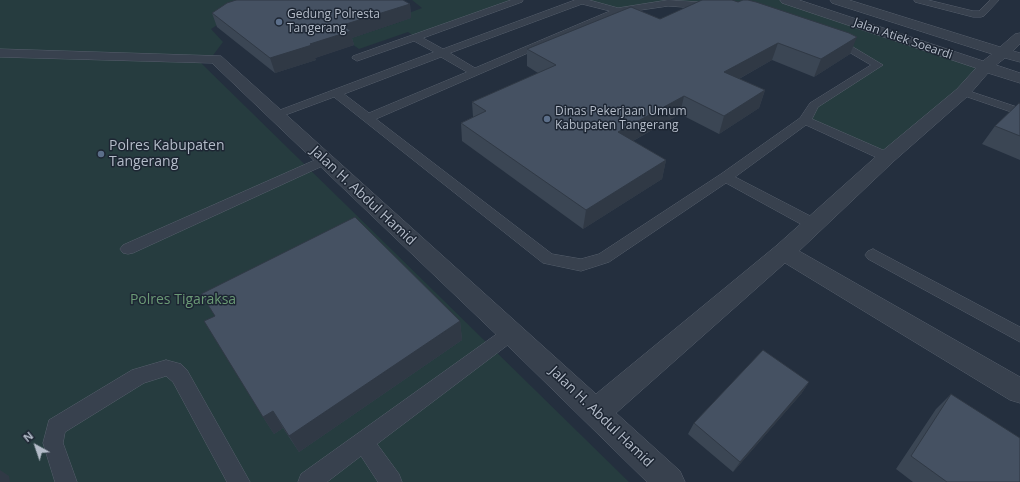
<!DOCTYPE html>
<style>
body{margin:0}
#map{position:relative;width:1020px;height:482px;overflow:hidden;background:#242f3e;font-family:"Open Sans",sans-serif}
canvas{display:block}
.north{position:absolute;left:16px;top:426px;width:40px;height:40px;-webkit-text-stroke:3px #1d2633;paint-order:stroke;rotate:320deg;font-size:11px;font-weight:700;line-height:16px;text-align:center;color:#b4bcc9}
.north::after{content:'';display:block;margin:auto;width:14px;height:18px;background:#b4bcc9;clip-path:polygon(50% 0,100% 100%,50% 72%,0 100%)}
</style>
<div id="map">
<canvas width="1020" height="482"></canvas>
<div class="north">N</div>
</div>
<script>
const ctx = document.querySelector('canvas').getContext('2d');
ctx.lineJoin = 'round';
function paint(path, color) {
  ctx.fillStyle = color;
  ctx.fill(path, 'evenodd');
}
function poly(rows) {
  const path = new Path2D();
  for (const r of rows) {
    path.moveTo(r[0], r[1]);
    for (let i = 2; i < r.length; i += 2) path.lineTo(r[i], r[i + 1]);
  }
  return path;
}
function strokePath(path, color, width, dash) {
  ctx.strokeStyle = color;
  ctx.lineWidth = width;
  ctx.lineCap = dash ? 'butt' : 'round';
  ctx.setLineDash(dash || []);
  ctx.stroke(path);
}
function label(font, color, halo, rows, align = 'center') {
  ctx.font = font + ' "Open Sans",sans-serif';
  ctx.lineWidth = 3;
  ctx.setLineDash([]);
  ctx.textBaseline = 'middle';
  ctx.strokeStyle = halo;
  ctx.fillStyle = color;
  for (const [text, x, y, turn = 0] of rows) {
    ctx.save();
    ctx.translate(x, y);
    ctx.rotate((+turn || 0) * Math.PI / 180);
    ctx.textAlign = isNaN(turn) ? turn : align;
    if (halo) ctx.strokeText(text, 0, 0);
    ctx.fillText(text, 0, 0);
    ctx.restore();
  }
}
paint(poly([
 [0,0,236,0,231,2,229,9,220,23,211,29,223,42,211,58,0,52],
 [412,0,519,0,415,37,408,32,359,49,346,40,411,18,406,14,422,8],
 [579,0,786,0,985,67,887,157,805,120,814,105,878,65,845,46,754,14,668,3,618,11],
 [0,56,201,63,629,482,0,482]
]), '#263c3f');
const lane = poly([
 [511,0,523,0,522,2,423,38,443,49,575,0,589,0,618,8,668,0,714,3,718,6,714,9,668,6,620,13,376,119,552,254,581,259,599,254,721,174,800,118,810,103,871,65,842,48,831,44,829,42,831,40,834,39,848,44,883,65,818,107,812,119,892,154,893,157,892,160,882,160,806,125,735,177,818,220,820,224,818,228,813,229,808,228,726,183,609,262,581,271,543,263,334,97,280,117,272,117,270,115,272,113,434,52,414,41,357,61,352,58,353,56,511,0],
 [582,4,610,11,475,68,450,53,582,4],
 [441,57,467,72,369,113,344,94,441,57],
 [914,0,928,0,973,11,979,11,990,0,999,0,984,16,981,17,973,17,915,2,914,0],
 [963,89,1020,108,1020,115,959,94,957,92,959,90,963,89],
 [324,156,329,157,330,160,329,163,133,253,128,254,123,253,120,249,123,245,324,156],
 [873,249,1020,327,1020,342,868,259,865,255,868,251,873,249],
 [511,326,517,328,520,333,517,338,377,444,399,474,402,482,378,482,361,456,327,482,298,482,301,474,505,328,511,326],
 [166,360,181,364,187,370,250,482,227,482,173,382,166,376,144,383,65,432,63,443,77,482,55,482,43,443,49,420,132,370,166,360]
]);
const street = poly([
 [780,0,799,0,983,61,992,54,832,3,830,0,849,0,1000,47,1015,34,1020,33,1020,44,1013,51,1020,53,1020,62,1005,58,996,65,1020,73,1020,83,988,73,969,95,894,161,799,251,1020,377,1020,403,1010,400,785,263,616,413,680,471,685,482,647,482,502,340,212,63,0,57,0,49,221,56,596,394,776,246,880,153,957,89,976,68,782,3,780,0]
]);
strokePath(lane, '#565f6c', 1);
strokePath(street, '#565f6c', 1);
paint(lane, '#38414e');
paint(street, '#38414e');
paint(poly([
 [410,4,411,18,352,38,354,45,315,58,316,60,275,73,217,27,212,13],
 [660,19,850,54,814,77,772,60,739,79,765,90,759,108,719,134,680,114,633,141,666,160,662,179,583,229,462,141,461,123,473,117,472,102,538,73,527,66,527,49],
 [1020,104,1020,160,982,144,995,126],
 [201,294,460,321,462,340,299,452,283,428,274,434,263,417,215,316],
 [809,382,801,394,733,472,688,434,694,423],
 [951,394,1020,482,913,482,896,469,936,409]
]), '#3b4654');
paint(poly([
 [410,4,411,18,352,38,354,45,315,58,316,60,275,73,270,58,343,25],
 [857,37,850,54,814,77,821,59],
 [778,43,772,60,719,90,724,72],
 [765,90,759,108,719,134,724,116],
 [684,96,680,114,615,151,618,132],
 [666,160,662,179,583,229,586,210],
 [460,321,462,340,299,452,289,436],
 [809,382,801,394,733,472,740,462],
 [273,411,283,428,274,434,263,417],
 [0,470,9,476,10,482,0,482]
]), '#303945');
const building = poly([
 [236,0,403,0,410,4,343,25,351,31,310,44,312,45,270,58,212,13,227,3,236,0],
 [702,0,732,0,738,2,743,0,748,0,756,2,849,33,857,37,821,59,778,43,724,72,765,90,724,116,684,96,618,132,666,160,586,210,461,123,486,111,472,102,556,65,527,49,631,7,660,19,702,0],
 [1019,103,1020,104,1020,136,995,126,1019,103],
 [355,217,460,321,289,436,273,411,263,417,204,321,215,316,201,294,355,217],
 [763,350,809,382,740,462,694,423,763,350],
 [951,394,1020,438,1020,482,947,482,911,456,951,394]
]);
paint(building, '#455162');
strokePath(building, '#303945', 1);
for (const [x, y, r, color] of [
 [279,22,4,"#5c6f8a"],
 [547,119,4,"#5c6f8a"],
 [101,154,4,"#5c6f8a"]
]) {
  const dot = new Path2D();
  dot.arc(x, y, r, 0, 2 * Math.PI);
  ctx.fillStyle = color;
  ctx.fill(dot);
  strokePath(dot, '#1d2633', 1.5);
}
label('12px', '#b4bcc9', '#1d2633', [
 ["Gedung Polresta",287,15],
 ["Tangerang",287,29],
 ["Dinas Pekerjaan Umum",555,112],
 ["Kabupaten Tangerang",555,126]
], 'left');
label('12px', '#b4bcc9', '#1d2633', [
 ["Jalan Atiek Soeardi",903,39,19]
]);
label('14px', '#b4bcc9', '#1d2633', [
 ["Polres Kabupaten",109,146],
 ["Tangerang",109,162]
], 'left');
label('14px', '#b4bcc9', '#1d2633', [
 ["Jalan H. Abdul Hamid",363,196,43],
 ["Jalan H. Abdul Hamid",601,417,44]
]);
label('14px', '#6b9a76', '#1d2633', [
 ["Polres Tigaraksa",183,300]
]);
</script>
